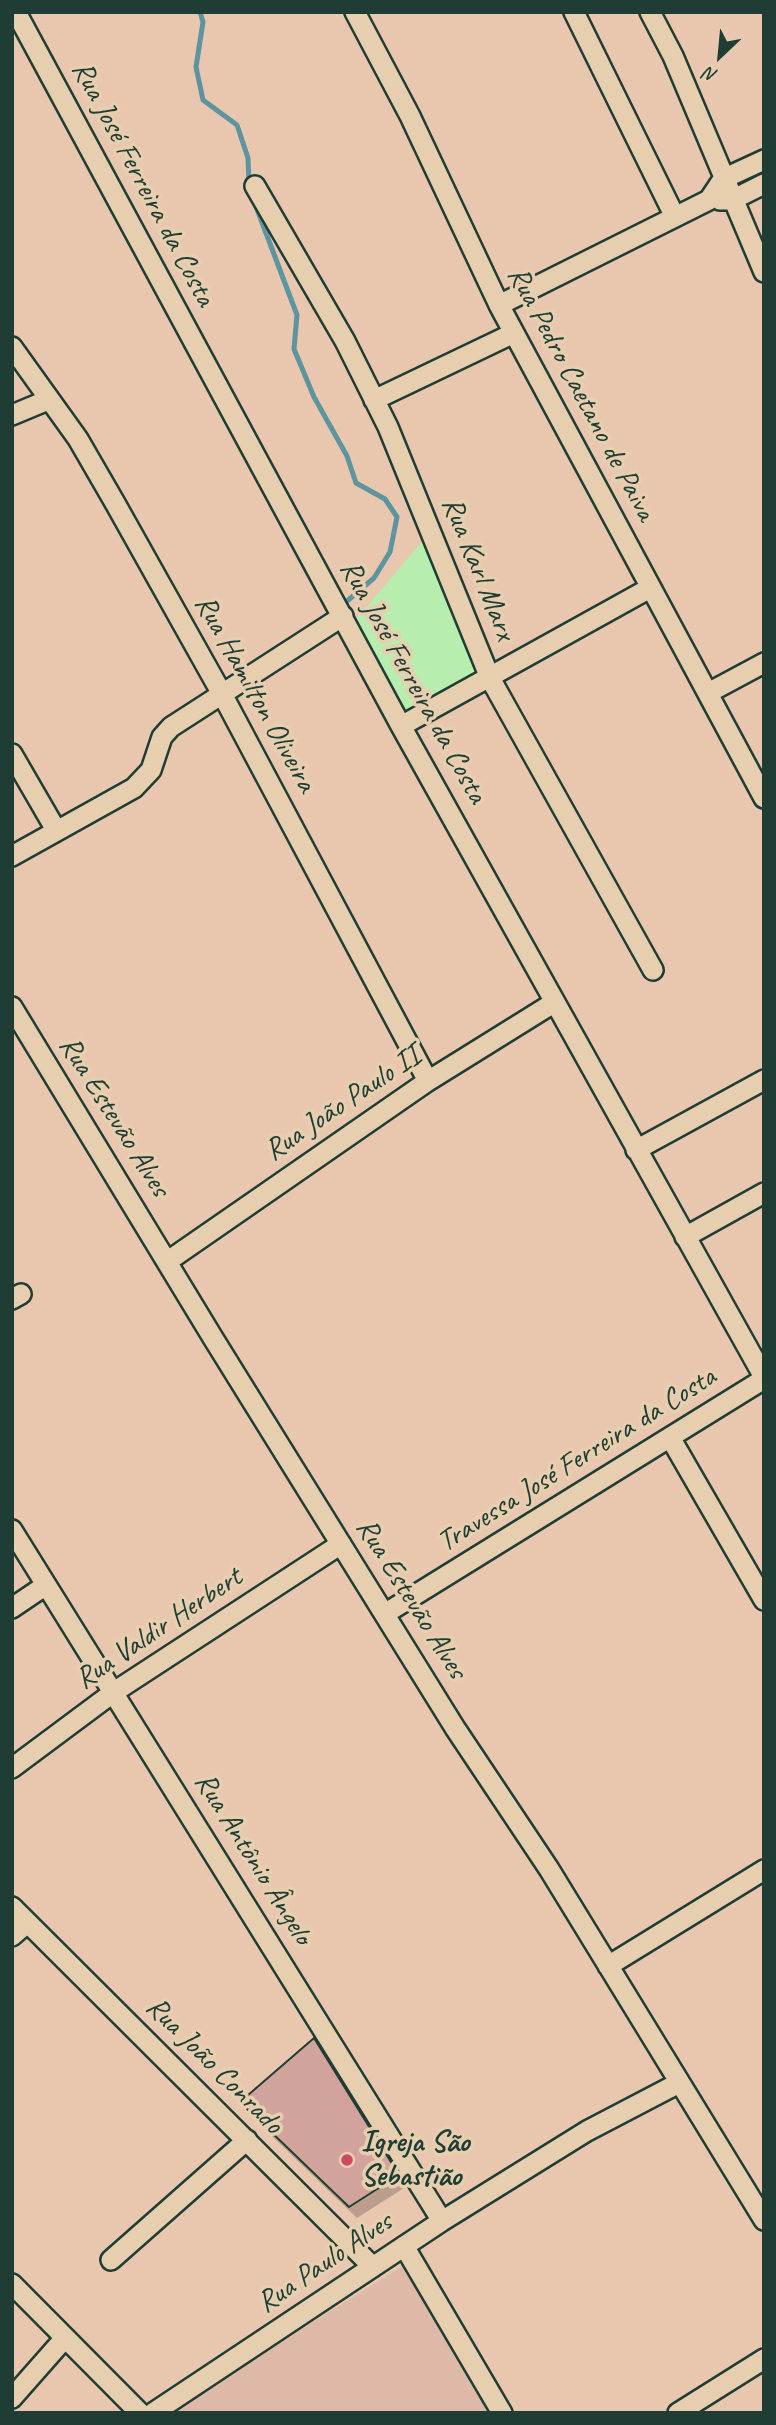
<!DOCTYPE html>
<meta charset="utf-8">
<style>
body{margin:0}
#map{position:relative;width:776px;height:2425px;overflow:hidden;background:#e9c6ae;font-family:Caveat,sans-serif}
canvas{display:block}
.frame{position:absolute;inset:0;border:14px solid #1f3d34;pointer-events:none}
.north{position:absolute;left:685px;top:21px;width:70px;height:70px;-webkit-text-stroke:5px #e6ceae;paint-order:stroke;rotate:206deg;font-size:19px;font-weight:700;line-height:28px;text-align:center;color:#1f3d34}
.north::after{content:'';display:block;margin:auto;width:24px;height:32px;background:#1f3d34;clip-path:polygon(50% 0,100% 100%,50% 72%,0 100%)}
</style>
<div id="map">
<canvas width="776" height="2425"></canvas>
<div class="frame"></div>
<div class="north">N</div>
</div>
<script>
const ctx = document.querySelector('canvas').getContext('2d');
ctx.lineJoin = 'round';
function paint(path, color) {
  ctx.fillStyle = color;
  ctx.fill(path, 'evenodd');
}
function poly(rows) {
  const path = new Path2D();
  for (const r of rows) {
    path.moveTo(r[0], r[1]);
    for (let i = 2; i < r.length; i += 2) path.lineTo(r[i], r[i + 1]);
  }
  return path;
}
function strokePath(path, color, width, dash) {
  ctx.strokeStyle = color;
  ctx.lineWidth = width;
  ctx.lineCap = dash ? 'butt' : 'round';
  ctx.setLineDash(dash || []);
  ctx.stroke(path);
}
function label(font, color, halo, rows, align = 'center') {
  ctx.font = font + ' Caveat,sans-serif';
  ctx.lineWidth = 7;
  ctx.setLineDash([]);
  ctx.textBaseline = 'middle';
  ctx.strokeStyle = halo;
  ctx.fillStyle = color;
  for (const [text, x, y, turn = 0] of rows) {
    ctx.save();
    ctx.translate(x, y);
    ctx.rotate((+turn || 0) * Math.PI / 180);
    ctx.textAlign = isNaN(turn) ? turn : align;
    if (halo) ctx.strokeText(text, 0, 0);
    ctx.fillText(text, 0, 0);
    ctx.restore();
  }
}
paint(poly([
 [403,2266,493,2413,168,2413]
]), '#deb9a7');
paint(poly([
 [425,538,478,669,473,678,413,712,395,705,353,623]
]), '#b7edaf');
paint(poly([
 [242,2102,397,2176,404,2188,357,2218,249,2114]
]), '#0003');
strokePath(poly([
 [200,12,203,22,196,67,203,100,237,125,248,158,249,184],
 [255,204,297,315,294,349,314,397,347,456,356,483,385,499,397,517,390,552,374,578,346,602]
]), '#5c959f', 5);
const building = poly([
 [314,2038,399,2175,349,2207,240,2102,314,2038]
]);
paint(building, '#d2a39c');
strokePath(building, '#1f3d34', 2);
const minor = poly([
 [16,12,401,726,764,1377],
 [355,12,410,116,499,305,764,798],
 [574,12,675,217],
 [650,12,673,56,764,272],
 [255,186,345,341,388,427,490,678,653,970],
 [720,200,732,200,764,184],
 [499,305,709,200,723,179,764,160],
 [12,347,78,439,115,503,222,694,428,1081],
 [374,400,514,333],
 [12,415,48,400],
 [708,693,764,663],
 [401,726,650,588],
 [12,754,56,830],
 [12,856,134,788,151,770,162,737,171,727,343,616],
 [12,1007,213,1338,455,1728,549,1869,764,2220],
 [636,1150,764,1080],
 [685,1237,764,1193],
 [168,1261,428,1081,555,1002],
 [12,1299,21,1294],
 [671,1439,764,1600],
 [12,1530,442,2221],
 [12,1608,46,1585],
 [386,1613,764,1379],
 [12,1768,114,1692,341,1544],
 [12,1907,373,2267],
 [12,1936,27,1923],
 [608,1966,764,1870],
 [404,2246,502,2413],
 [111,2260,247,2140],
 [12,2284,140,2413],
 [12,2398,64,2339],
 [153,2413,442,2221,587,2131,677,2084],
 [678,2413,764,2359]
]);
strokePath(minor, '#1f3d34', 24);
strokePath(minor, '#e6ceae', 19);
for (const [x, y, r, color] of [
 [347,2160,7,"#d1495b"]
]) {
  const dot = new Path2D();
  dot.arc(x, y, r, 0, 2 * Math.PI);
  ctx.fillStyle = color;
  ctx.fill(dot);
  strokePath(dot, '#e6ceae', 2.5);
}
label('30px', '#1f3d34', '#e6ceae', [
 ["Rua José Ferreira da Costa",143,184,62],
 ["Rua Pedro Caetano de Paiva",581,394,62],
 ["Rua Karl Marx",478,569,68],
 ["Rua José Ferreira da Costa",413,682,61],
 ["Rua Hamilton Oliveira",255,694,61],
 ["Rua João Paulo II",343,1104,-34],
 ["Rua Estevão Alves",114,1117,58],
 ["Travessa José Ferreira da Costa",577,1460,-32],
 ["Rua Estevão Alves",411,1599,58],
 ["Rua Valdir Herbert",159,1629,-34],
 ["Rua Antônio Ângelo",253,1859,58],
 ["Rua João Conrado",214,2066,45],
 ["Rua Paulo Alves",325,2263,-34]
]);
label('bold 30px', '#1f3d34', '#e6ceae', [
 ["Igreja São",361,2143],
 ["Sebastião",361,2177]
], 'left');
</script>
